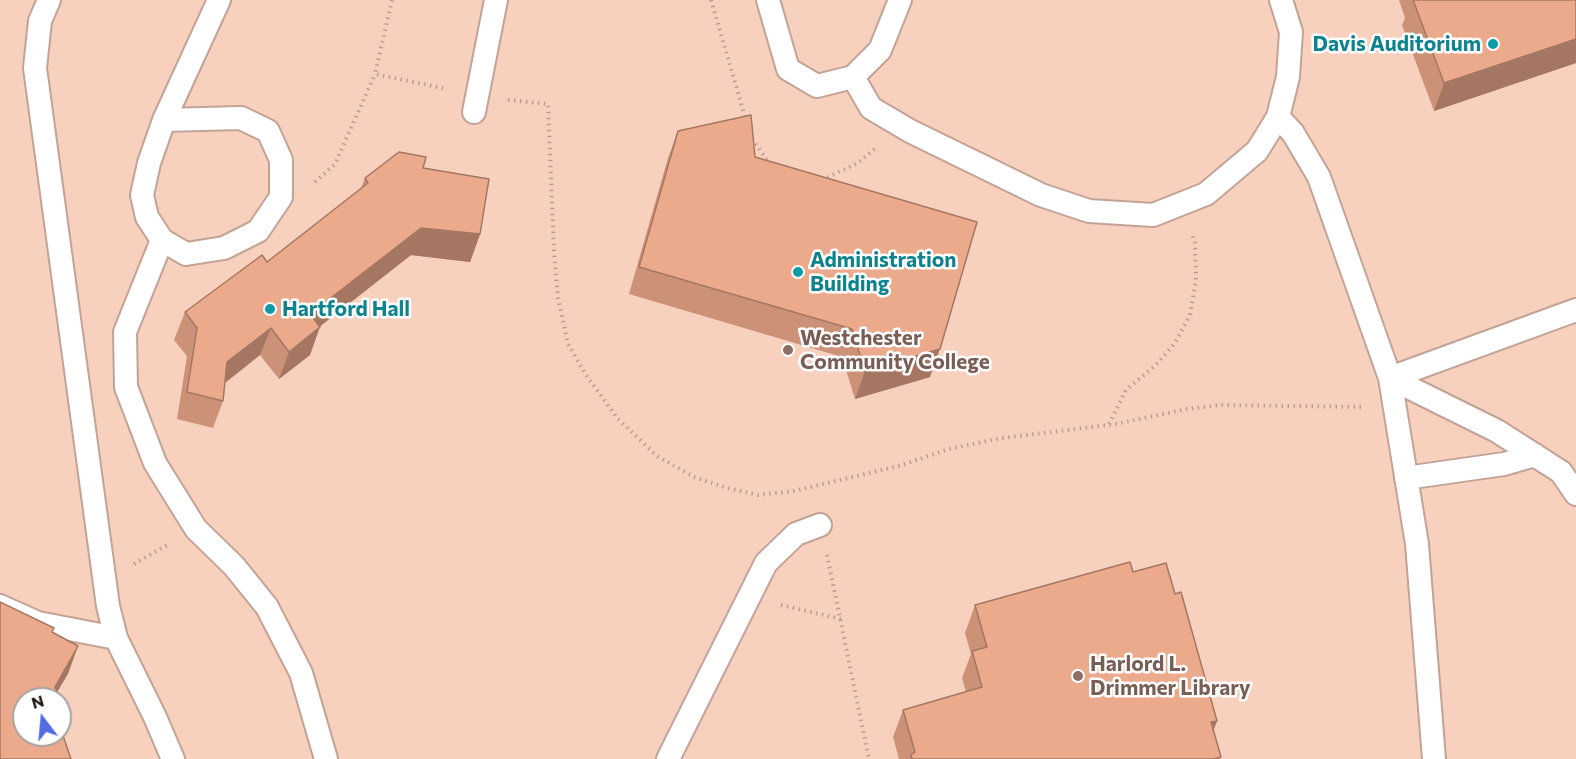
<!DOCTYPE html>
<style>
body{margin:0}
#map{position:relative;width:1576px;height:759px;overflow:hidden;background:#fddcce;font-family:Commissioner,sans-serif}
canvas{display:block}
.north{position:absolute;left:12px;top:687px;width:60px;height:60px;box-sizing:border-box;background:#fff;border:2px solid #a5a19f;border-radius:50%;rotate:344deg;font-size:16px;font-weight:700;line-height:24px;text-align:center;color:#1e130e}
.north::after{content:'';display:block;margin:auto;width:21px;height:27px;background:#546ce1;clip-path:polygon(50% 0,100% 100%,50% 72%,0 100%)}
</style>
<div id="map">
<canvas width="1576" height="759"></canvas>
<div class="north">N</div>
</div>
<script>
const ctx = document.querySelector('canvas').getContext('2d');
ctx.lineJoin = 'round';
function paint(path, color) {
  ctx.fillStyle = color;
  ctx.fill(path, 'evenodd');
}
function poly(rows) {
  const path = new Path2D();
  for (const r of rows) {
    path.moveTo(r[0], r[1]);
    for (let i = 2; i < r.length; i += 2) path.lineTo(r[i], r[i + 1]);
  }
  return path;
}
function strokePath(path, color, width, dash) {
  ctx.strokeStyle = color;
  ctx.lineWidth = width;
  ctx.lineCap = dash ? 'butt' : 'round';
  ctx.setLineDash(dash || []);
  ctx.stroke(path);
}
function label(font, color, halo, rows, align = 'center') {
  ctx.font = font + ' Commissioner,sans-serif';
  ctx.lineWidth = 5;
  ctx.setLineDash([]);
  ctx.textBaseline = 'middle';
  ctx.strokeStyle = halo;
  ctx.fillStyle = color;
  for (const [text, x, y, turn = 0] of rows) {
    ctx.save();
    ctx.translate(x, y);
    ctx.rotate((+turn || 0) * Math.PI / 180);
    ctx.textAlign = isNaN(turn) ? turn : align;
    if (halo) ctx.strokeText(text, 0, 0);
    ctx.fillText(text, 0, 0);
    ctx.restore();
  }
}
paint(poly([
 [0,0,1576,0,1576,759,0,759],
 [24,699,60,699,60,735,24,735]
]), '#f8d0be');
const service = poly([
 [49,0,40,21,35,68,108,606,116,638,155,717,173,759],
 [768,0,788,69,817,86,853,77,880,50,900,0],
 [853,77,871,108,910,131,1041,195,1089,211,1153,215,1206,194,1257,151,1278,117,1288,77,1291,32,1281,0],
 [474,112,496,0],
 [1278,117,1293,133,1319,177,1390,378,1417,544,1434,759],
 [164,120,241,118,268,131,281,160,281,197,258,231,224,248,186,254,162,240,147,217,142,195,149,163,164,120,219,0],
 [162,240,125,332,126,387,155,463,196,529,234,566,267,607,301,673,326,759],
 [1390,378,1497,431,1561,472,1576,494],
 [1390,378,1576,310],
 [1406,478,1504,464,1535,455],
 [0,606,38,623,116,638],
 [668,759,766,563,796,534,820,525]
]);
strokePath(service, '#c2a396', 26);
strokePath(poly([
 [392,0,375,74,447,89],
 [711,0,746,120],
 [508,100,548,104,554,251,558,298,568,344,586,375,618,419,657,456,694,477,727,488,758,495,794,491,902,465,949,449,1002,438,1116,424,1187,409,1219,405,1364,407],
 [752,139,770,164],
 [822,180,858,163,877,147],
 [315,182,335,164,375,74],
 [1109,424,1126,390,1156,365,1175,343,1190,315,1196,280,1195,243,1192,234],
 [827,555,869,759],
 [134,564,169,544],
 [781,605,841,619]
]), '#b99f93', 4, [1.5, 4.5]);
strokePath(service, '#fff', 22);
paint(poly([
 [1399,0,1576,0,1576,63,1434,111,1402,25,1405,18],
 [678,131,755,157,930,377,855,399,842,357,629,294,668,158],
 [423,168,480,234,470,262,411,255,319,327,310,355,279,379,260,355,225,383,223,401,213,428,177,419,187,356,174,340,185,312,267,262,361,188,365,178],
 [1133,572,1175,594,1217,721,1213,730,1221,757,1220,759,899,759,893,737,903,710,966,692,962,678,971,654,965,633,975,605]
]), '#cb9278');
paint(poly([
 [1576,39,1576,63,1434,111,1444,83],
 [421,228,480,234,470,262,411,255,300,342,310,314],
 [320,327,310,355,279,379,289,352],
 [271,328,260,355,217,389,227,362],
 [940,349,930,377,855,399,865,371],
 [78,646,68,674,53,699,55,687],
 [1217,721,1207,748,1211,722]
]), '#a57762');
const building = poly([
 [1413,0,1576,0,1576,39,1444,83,1413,0],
 [751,115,755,157,977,222,940,349,865,371,852,329,639,267,678,131,751,115],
 [399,152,426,157,423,168,489,179,480,234,421,228,310,314,320,327,289,352,271,328,227,362,223,401,187,392,197,328,185,312,262,255,267,262,368,183,365,178,399,152],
 [1130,562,1133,572,1166,563,1175,594,1181,592,1217,721,1211,722,1221,757,1214,759,912,759,911,755,915,752,903,710,982,687,972,651,987,647,975,605,1130,562],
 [0,602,54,628,52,632,78,646,55,687,59,699,24,699,24,735,60,735,60,727,71,759,0,759,0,602]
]);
paint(building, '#ecaa8c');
strokePath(building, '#a57762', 1.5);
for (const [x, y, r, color] of [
 [1493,44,6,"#0f9aa8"],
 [798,272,6,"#0f9aa8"],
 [270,309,6,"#0f9aa8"],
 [788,350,6,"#8d6e63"],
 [1078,676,6,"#8d6e63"]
]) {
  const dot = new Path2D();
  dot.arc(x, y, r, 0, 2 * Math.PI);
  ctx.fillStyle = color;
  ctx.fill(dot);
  strokePath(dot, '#fff', 2);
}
label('bold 21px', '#0d838f', '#fff', [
 ["Davis Auditorium",1481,44,"right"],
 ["Administration",810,260],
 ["Building",810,284],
 ["Hartford Hall",282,309]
], 'left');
label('bold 21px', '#785e54', '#fff', [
 ["Westchester",800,338],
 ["Community College",800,362],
 ["Harlord L.",1090,664],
 ["Drimmer Library",1090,688]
], 'left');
</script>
